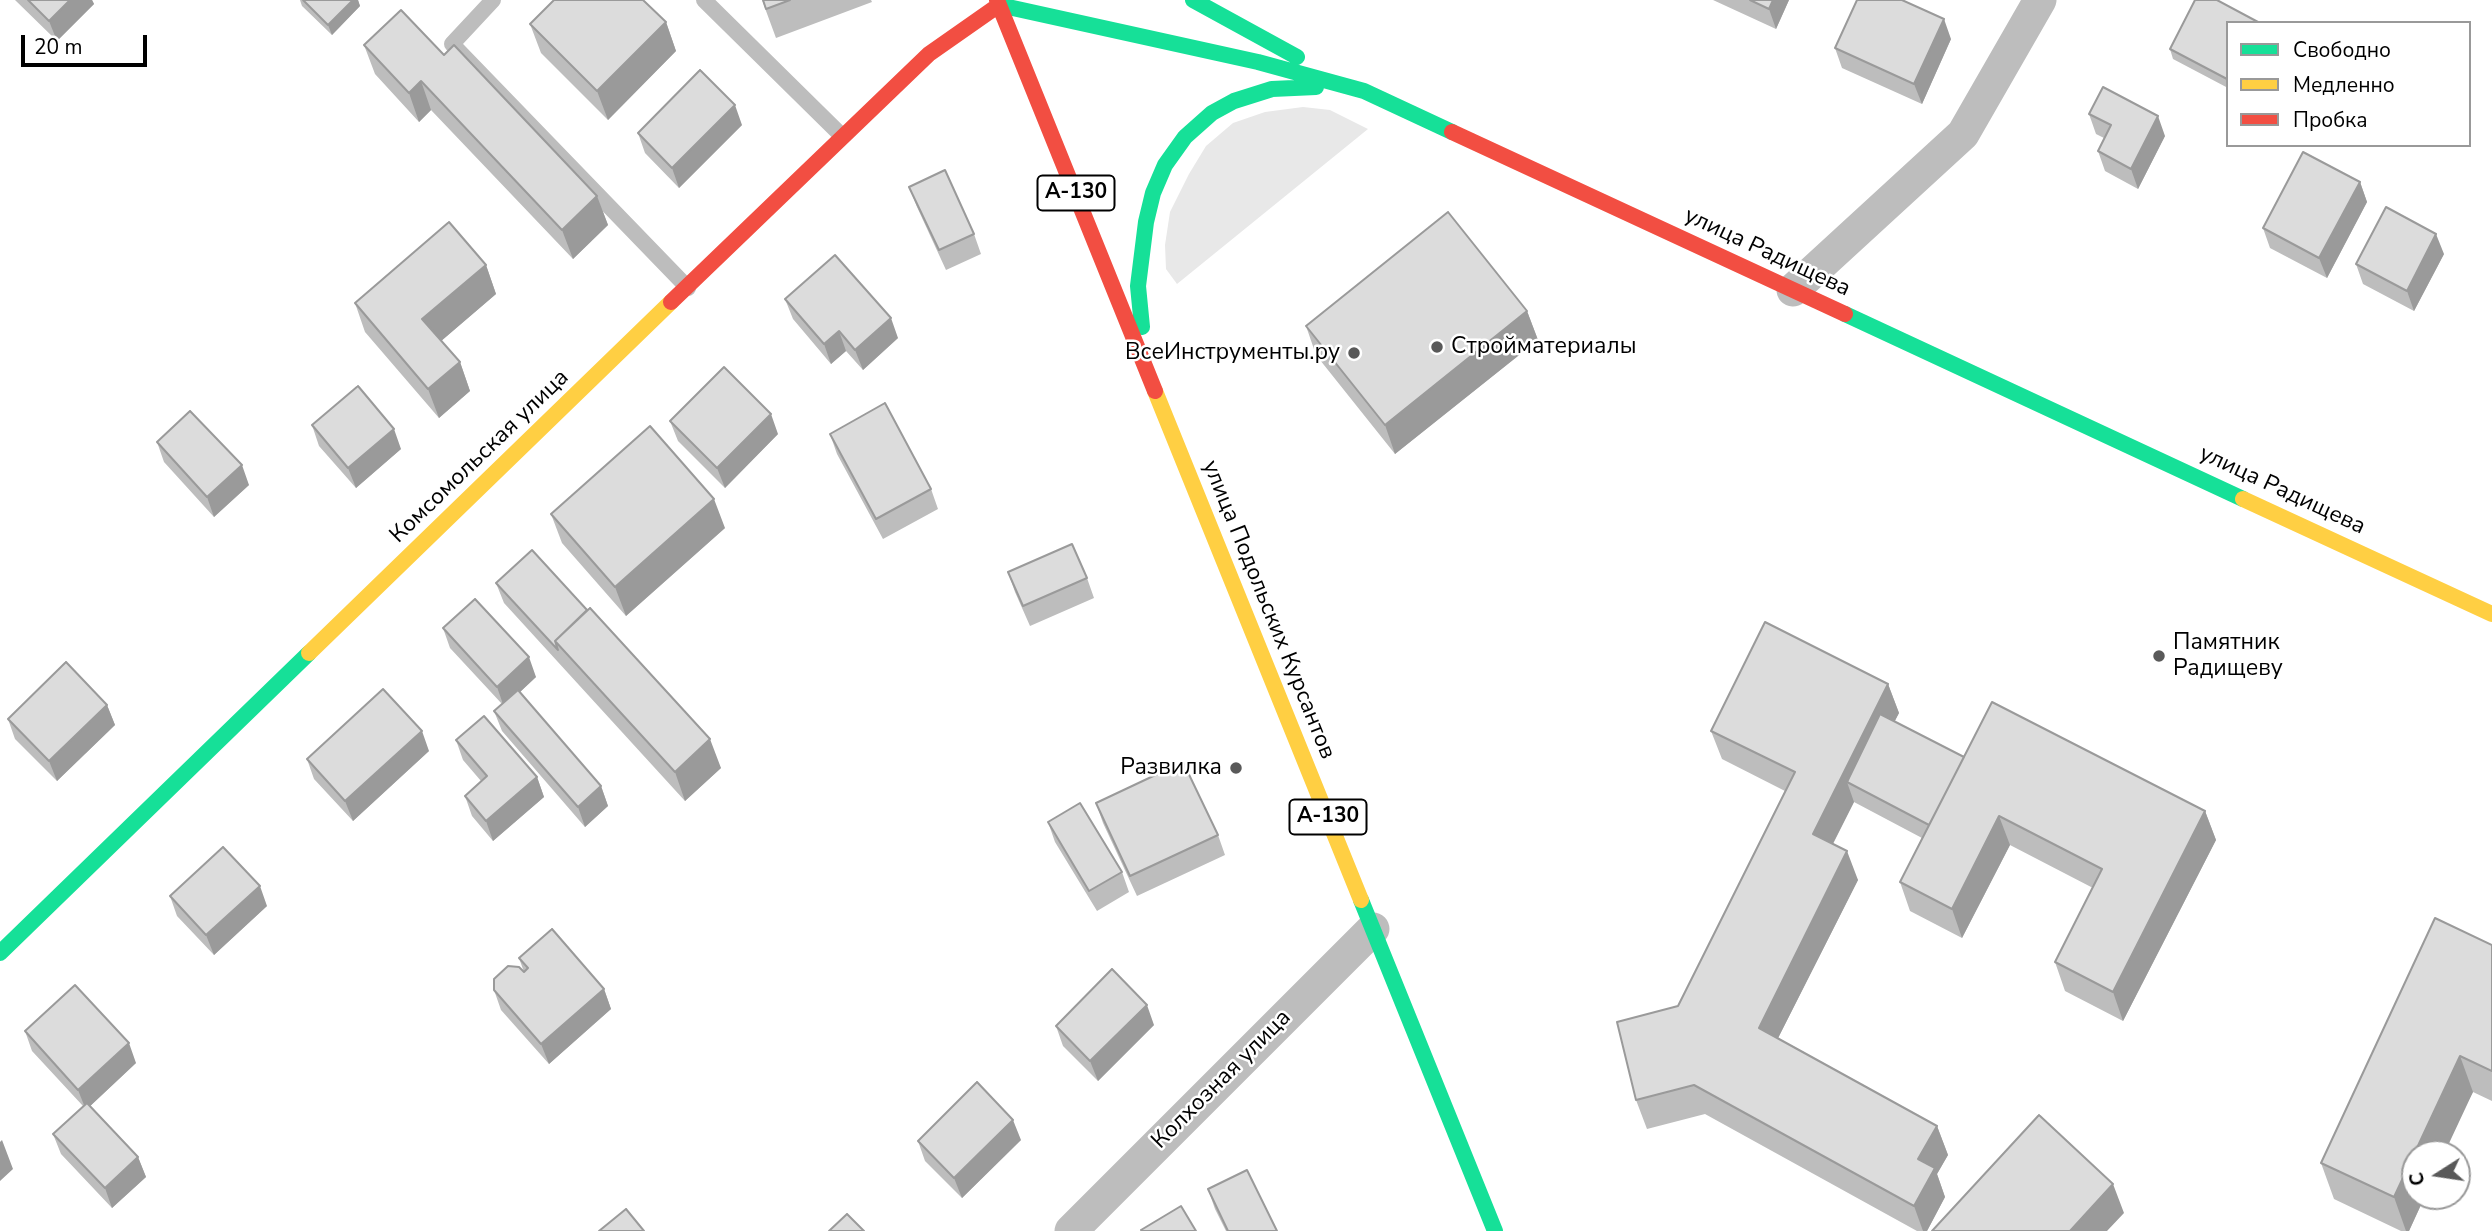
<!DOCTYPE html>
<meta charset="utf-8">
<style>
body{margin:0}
#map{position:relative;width:2492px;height:1231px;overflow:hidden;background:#fff;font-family:"Nunito Sans",sans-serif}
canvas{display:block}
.legend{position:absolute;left:2226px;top:21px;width:245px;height:126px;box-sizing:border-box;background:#fff;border:2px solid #999;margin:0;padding:9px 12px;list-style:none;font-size:21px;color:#000}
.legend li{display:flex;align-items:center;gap:14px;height:35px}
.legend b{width:35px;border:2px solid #999}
.north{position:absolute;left:2401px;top:1140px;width:70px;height:70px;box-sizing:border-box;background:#fff;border:2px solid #999;border-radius:50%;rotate:258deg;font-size:19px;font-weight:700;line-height:28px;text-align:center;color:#000}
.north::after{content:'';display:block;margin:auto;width:24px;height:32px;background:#595959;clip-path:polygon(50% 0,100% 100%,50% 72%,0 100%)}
.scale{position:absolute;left:21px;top:35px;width:126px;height:32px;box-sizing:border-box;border:4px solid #000;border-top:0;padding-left:9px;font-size:21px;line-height:24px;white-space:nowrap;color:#000;-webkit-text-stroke:5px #fff;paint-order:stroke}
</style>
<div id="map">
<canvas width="2492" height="1231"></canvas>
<ul class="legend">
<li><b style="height:9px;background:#16e098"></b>Свободно</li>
<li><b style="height:9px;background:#ffcf43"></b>Медленно</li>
<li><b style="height:9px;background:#f24e42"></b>Пробка</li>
</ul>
<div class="north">С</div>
<div class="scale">20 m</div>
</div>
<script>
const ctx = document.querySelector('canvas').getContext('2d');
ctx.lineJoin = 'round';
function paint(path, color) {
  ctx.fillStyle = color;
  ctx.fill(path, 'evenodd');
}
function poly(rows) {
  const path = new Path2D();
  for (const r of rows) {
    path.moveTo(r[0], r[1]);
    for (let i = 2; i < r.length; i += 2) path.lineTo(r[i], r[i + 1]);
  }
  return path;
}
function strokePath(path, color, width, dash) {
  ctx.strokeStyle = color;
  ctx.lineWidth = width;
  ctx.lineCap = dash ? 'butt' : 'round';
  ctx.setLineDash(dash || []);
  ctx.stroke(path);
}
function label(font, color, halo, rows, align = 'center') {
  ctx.font = font + ' "Nunito Sans",sans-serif';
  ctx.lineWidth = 5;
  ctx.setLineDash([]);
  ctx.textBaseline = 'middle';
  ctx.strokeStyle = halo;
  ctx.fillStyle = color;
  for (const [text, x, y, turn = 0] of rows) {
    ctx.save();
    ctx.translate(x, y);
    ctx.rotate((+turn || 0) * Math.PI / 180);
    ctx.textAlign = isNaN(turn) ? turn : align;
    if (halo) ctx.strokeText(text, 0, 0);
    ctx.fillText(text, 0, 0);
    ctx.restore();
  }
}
paint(poly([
 [1303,107,1330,110,1368,129,1177,284,1166,269,1165,245,1170,212,1189,174,1206,146,1233,123,1265,112]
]), '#e8e8e8');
strokePath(poly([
 [493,0,452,44,688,288],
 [704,0,842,136]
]), '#bdbdbd', 16);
strokePath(poly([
 [1793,290,1963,134,2040,0],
 [1071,1231,1373,929]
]), '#bdbdbd', 33);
strokePath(poly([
 [1193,0,1297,57],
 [999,5,1258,62,1364,91,1452,132],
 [1845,314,2243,499],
 [1142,327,1138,286,1146,222,1153,193,1165,165,1185,137,1212,113,1234,101,1272,89,1316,87],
 [1361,900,1495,1231],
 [0,953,309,653]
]), '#16e098', 16);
strokePath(poly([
 [1155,391,1361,900],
 [2243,499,2492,614],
 [309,653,671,302]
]), '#ffcf43', 16);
strokePath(poly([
 [997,0,1155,391],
 [1452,132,1845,314],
 [671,302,929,54,999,5]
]), '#f24e42', 16);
paint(poly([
 [15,0,92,0,94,4,57,41],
 [300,0,358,0,360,6,332,35,302,6],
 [762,0,871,0,872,2,776,38],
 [1713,0,1789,0,1776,29],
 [666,22,676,51,608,120,541,53,530,24],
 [2228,23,2228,88,2173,59,2170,49],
 [1951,39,1922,104,1842,68,1835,48],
 [364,45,597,196,608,225,573,259,431,110,419,122,375,74],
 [2089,114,2165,136,2138,189,2105,171,2098,151,2104,138,2096,134],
 [742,125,679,188,645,153,638,133],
 [2360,182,2367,202,2327,278,2270,248,2263,228],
 [909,187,974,234,981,254,946,270,917,207],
 [2444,254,2414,311,2363,284,2356,264],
 [486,265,496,294,441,341,460,362,470,391,439,418,365,332,355,303],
 [785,299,898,338,863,370,846,351,831,364,793,319],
 [1527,311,1538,340,1395,454,1316,355,1306,326],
 [670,421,778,434,725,488,678,441],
 [312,425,401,449,356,488,319,446],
 [830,434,931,489,938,509,883,539,837,454],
 [157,442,249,485,214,517,164,462],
 [551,514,725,528,626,616,562,543],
 [1008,572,1087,578,1094,598,1030,626,1015,592],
 [496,583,721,768,685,801,504,603],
 [443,628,536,677,520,692,601,786,608,806,585,827,502,731,494,711,502,704,450,648],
 [1888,684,1899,713,1894,722,1964,757,2205,811,2216,840,2123,1021,2065,991,2055,962,2093,888,2010,845,1962,938,1910,911,1900,882,1922,838,1854,802,1833,844,1858,880,1778,1038,1937,1126,1948,1155,1937,1174,1945,1197,1927,1231,1917,1231,1705,1114,1647,1129,1636,1100,1678,1006,1785,791,1722,759,1711,731],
 [107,705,115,725,57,781,15,739,8,719],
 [456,740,537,777,544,797,493,841,472,816,465,796,481,781,463,760],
 [429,751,353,821,314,779,307,759],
 [1096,803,1218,835,1225,855,1137,896,1103,823],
 [1048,822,1122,872,1129,892,1097,911,1055,842],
 [170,896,267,906,214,955,177,916],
 [2492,945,2492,1101,2473,1092,2415,1196,2425,1196,2409,1231,2401,1231,2334,1199,2321,1163],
 [519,958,604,989,611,1009,549,1064,501,1010,494,990,524,972],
 [1154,1025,1098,1081,1063,1046,1056,1026],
 [25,1031,136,1063,90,1106,138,1157,146,1177,112,1208,61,1154,53,1134,83,1106,32,1051],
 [1021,1140,962,1198,925,1161,918,1141],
 [1208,1189,1277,1231,1226,1231,1215,1209]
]), '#bdbdbd');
paint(poly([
 [70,0,92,0,94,4,57,41,49,21],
 [353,0,358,0,360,6,332,35,328,25],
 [1773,0,1789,0,1776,29,1769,9],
 [1944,19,1951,39,1922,104,1914,84],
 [666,22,676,51,608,120,597,91],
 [421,81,431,110,419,122,409,93],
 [735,105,742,125,679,188,672,168],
 [2158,116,2165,136,2138,189,2131,169],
 [2360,182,2367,202,2327,278,2319,258],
 [597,196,608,225,573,259,562,230],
 [2436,234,2444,254,2414,311,2407,291],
 [486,265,496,294,433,348,422,319],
 [1527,311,1538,340,1395,454,1385,425],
 [891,318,898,338,863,370,855,350],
 [839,331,846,351,831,364,824,344],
 [460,362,470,391,439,418,428,389],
 [771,414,778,434,725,488,717,468],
 [394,429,401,449,356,488,348,468],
 [242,465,249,485,214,517,207,497],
 [714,499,725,528,626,616,615,587],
 [529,657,536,677,504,707,497,687],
 [1888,684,1899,713,1860,789,1847,782,1854,802,1823,863,1813,834],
 [107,705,115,725,57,781,49,761],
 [422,731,429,751,353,821,345,801],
 [710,739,721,768,685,801,675,772],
 [537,777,544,797,493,841,486,821],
 [601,786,608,806,585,827,578,807],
 [2205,811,2216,840,2123,1021,2113,992],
 [1999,816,2010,845,1962,938,1952,909],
 [1847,851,1858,880,1769,1056,1759,1028],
 [260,886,267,906,214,955,206,935],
 [604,989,611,1009,549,1064,541,1044],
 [1147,1005,1154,1025,1098,1081,1090,1061],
 [129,1043,136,1063,86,1110,78,1090],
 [2460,1056,2473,1092,2444,1154,2415,1154,2415,1196,2425,1196,2409,1231,2406,1231,2394,1197],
 [1013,1120,1021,1140,962,1198,954,1178],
 [1937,1126,1948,1155,1937,1174,1945,1197,1927,1231,1923,1231,1914,1206,1918,1159],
 [2,1140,13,1169,0,1181,0,1142],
 [138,1157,146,1177,112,1208,105,1188],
 [2113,1184,2124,1213,2107,1231,2070,1231]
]), '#9a9a9a');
const building = poly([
 [28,0,70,0,49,21,28,0],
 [303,0,353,0,328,25,303,0],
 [554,0,643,0,666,22,597,91,530,24,554,0],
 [763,0,790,0,766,9,763,0],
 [1750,0,1773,0,1769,9,1750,0],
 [1857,0,1902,0,1944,19,1914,84,1835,48,1857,0],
 [2195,0,2217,0,2258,22,2257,23,2228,23,2228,77,2227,79,2170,49,2195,0],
 [401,10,444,55,454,45,597,196,562,230,421,81,409,93,364,45,401,10],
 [700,70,735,105,672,168,638,133,700,70],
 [2103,87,2158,116,2131,169,2098,151,2111,125,2089,114,2103,87],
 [2303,152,2360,182,2319,258,2263,228,2303,152],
 [945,170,974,234,939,250,909,187,945,170],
 [2386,207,2436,234,2407,291,2356,264,2386,207],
 [1448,212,1527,311,1385,425,1306,326,1448,212],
 [449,222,486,265,422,319,460,362,428,389,355,303,449,222],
 [835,255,891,318,855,350,839,331,824,344,785,299,835,255],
 [724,367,771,414,717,468,670,421,724,367],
 [358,386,394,429,348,468,312,425,358,386],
 [885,403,931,489,876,519,830,434,885,403],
 [190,411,242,465,207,497,157,442,190,411],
 [650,426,714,499,615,587,551,514,650,426],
 [1072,544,1087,578,1023,606,1008,572,1072,544],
 [532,550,587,610,555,641,558,650,496,583,532,550],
 [475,599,529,657,497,687,443,628,475,599],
 [590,608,710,739,675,772,555,641,590,608],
 [1765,622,1888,684,1813,834,1847,851,1759,1028,1937,1126,1918,1159,1935,1168,1914,1206,1694,1085,1636,1100,1617,1022,1678,1006,1795,772,1711,731,1765,622],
 [66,662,107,705,49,761,8,719,66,662],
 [383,689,422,731,345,801,307,759,383,689],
 [518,690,601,786,578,807,494,711,518,690],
 [1992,702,2205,811,2113,992,2055,962,2102,869,1999,816,1952,909,1900,882,1992,702],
 [1880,714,1964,757,1929,825,1847,782,1880,714],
 [484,716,537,777,486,821,465,796,487,776,456,740,484,716],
 [1183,762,1218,835,1130,876,1096,803,1183,762],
 [1080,803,1122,872,1089,891,1048,822,1080,803],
 [223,847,260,886,206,935,170,896,223,847],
 [2435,918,2492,945,2492,1071,2460,1056,2394,1197,2321,1163,2435,918],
 [552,929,604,989,541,1044,494,990,494,979,508,966,519,967,524,972,528,968,519,958,552,929],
 [1112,969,1147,1005,1090,1061,1056,1026,1112,969],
 [75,985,129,1043,78,1090,25,1031,75,985],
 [977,1082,1013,1120,954,1178,918,1141,977,1082],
 [87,1103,138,1157,105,1188,53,1134,87,1103],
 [2039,1115,2113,1184,2070,1231,1932,1231,2039,1115],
 [1247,1170,1277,1231,1228,1231,1208,1189,1247,1170],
 [1181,1206,1196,1231,1142,1231,1141,1230,1181,1206],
 [626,1209,644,1231,599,1231,626,1209],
 [847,1214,864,1231,829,1231,847,1214]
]);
paint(building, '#dcdcdc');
strokePath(building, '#9a9a9a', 2);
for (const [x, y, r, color] of [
 [1437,347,7,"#595959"],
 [1354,353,7,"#595959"],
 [2159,656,7,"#595959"],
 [1236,768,7,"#595959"]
]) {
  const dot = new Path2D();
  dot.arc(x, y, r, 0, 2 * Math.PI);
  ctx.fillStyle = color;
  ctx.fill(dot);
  strokePath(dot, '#fff', 2.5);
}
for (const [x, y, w] of [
 [1076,193,77],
 [1328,817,77]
]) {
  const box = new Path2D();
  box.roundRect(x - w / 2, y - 17.5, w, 35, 5);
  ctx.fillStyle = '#fff';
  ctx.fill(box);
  strokePath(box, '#000', 2);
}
label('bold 21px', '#000', null, [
 ["А-130",1076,193],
 ["А-130",1328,817]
]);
label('23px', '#000', '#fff', [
 ["улица Радищева",1767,253,25],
 ["Комсомольская улица",480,457,-44],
 ["улица Радищева",2282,491,25],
 ["улица Подольских Курсантов",1268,610,68],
 ["Колхозная улица",1222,1080,-45]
]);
label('23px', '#000', '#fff', [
 ["Стройматериалы",1451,347],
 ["ВсеИнструменты.ру",1340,353,"right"],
 ["Памятник",2173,643],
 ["Радищеву",2173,669],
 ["Развилка",1222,768,"right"]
], 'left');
</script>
